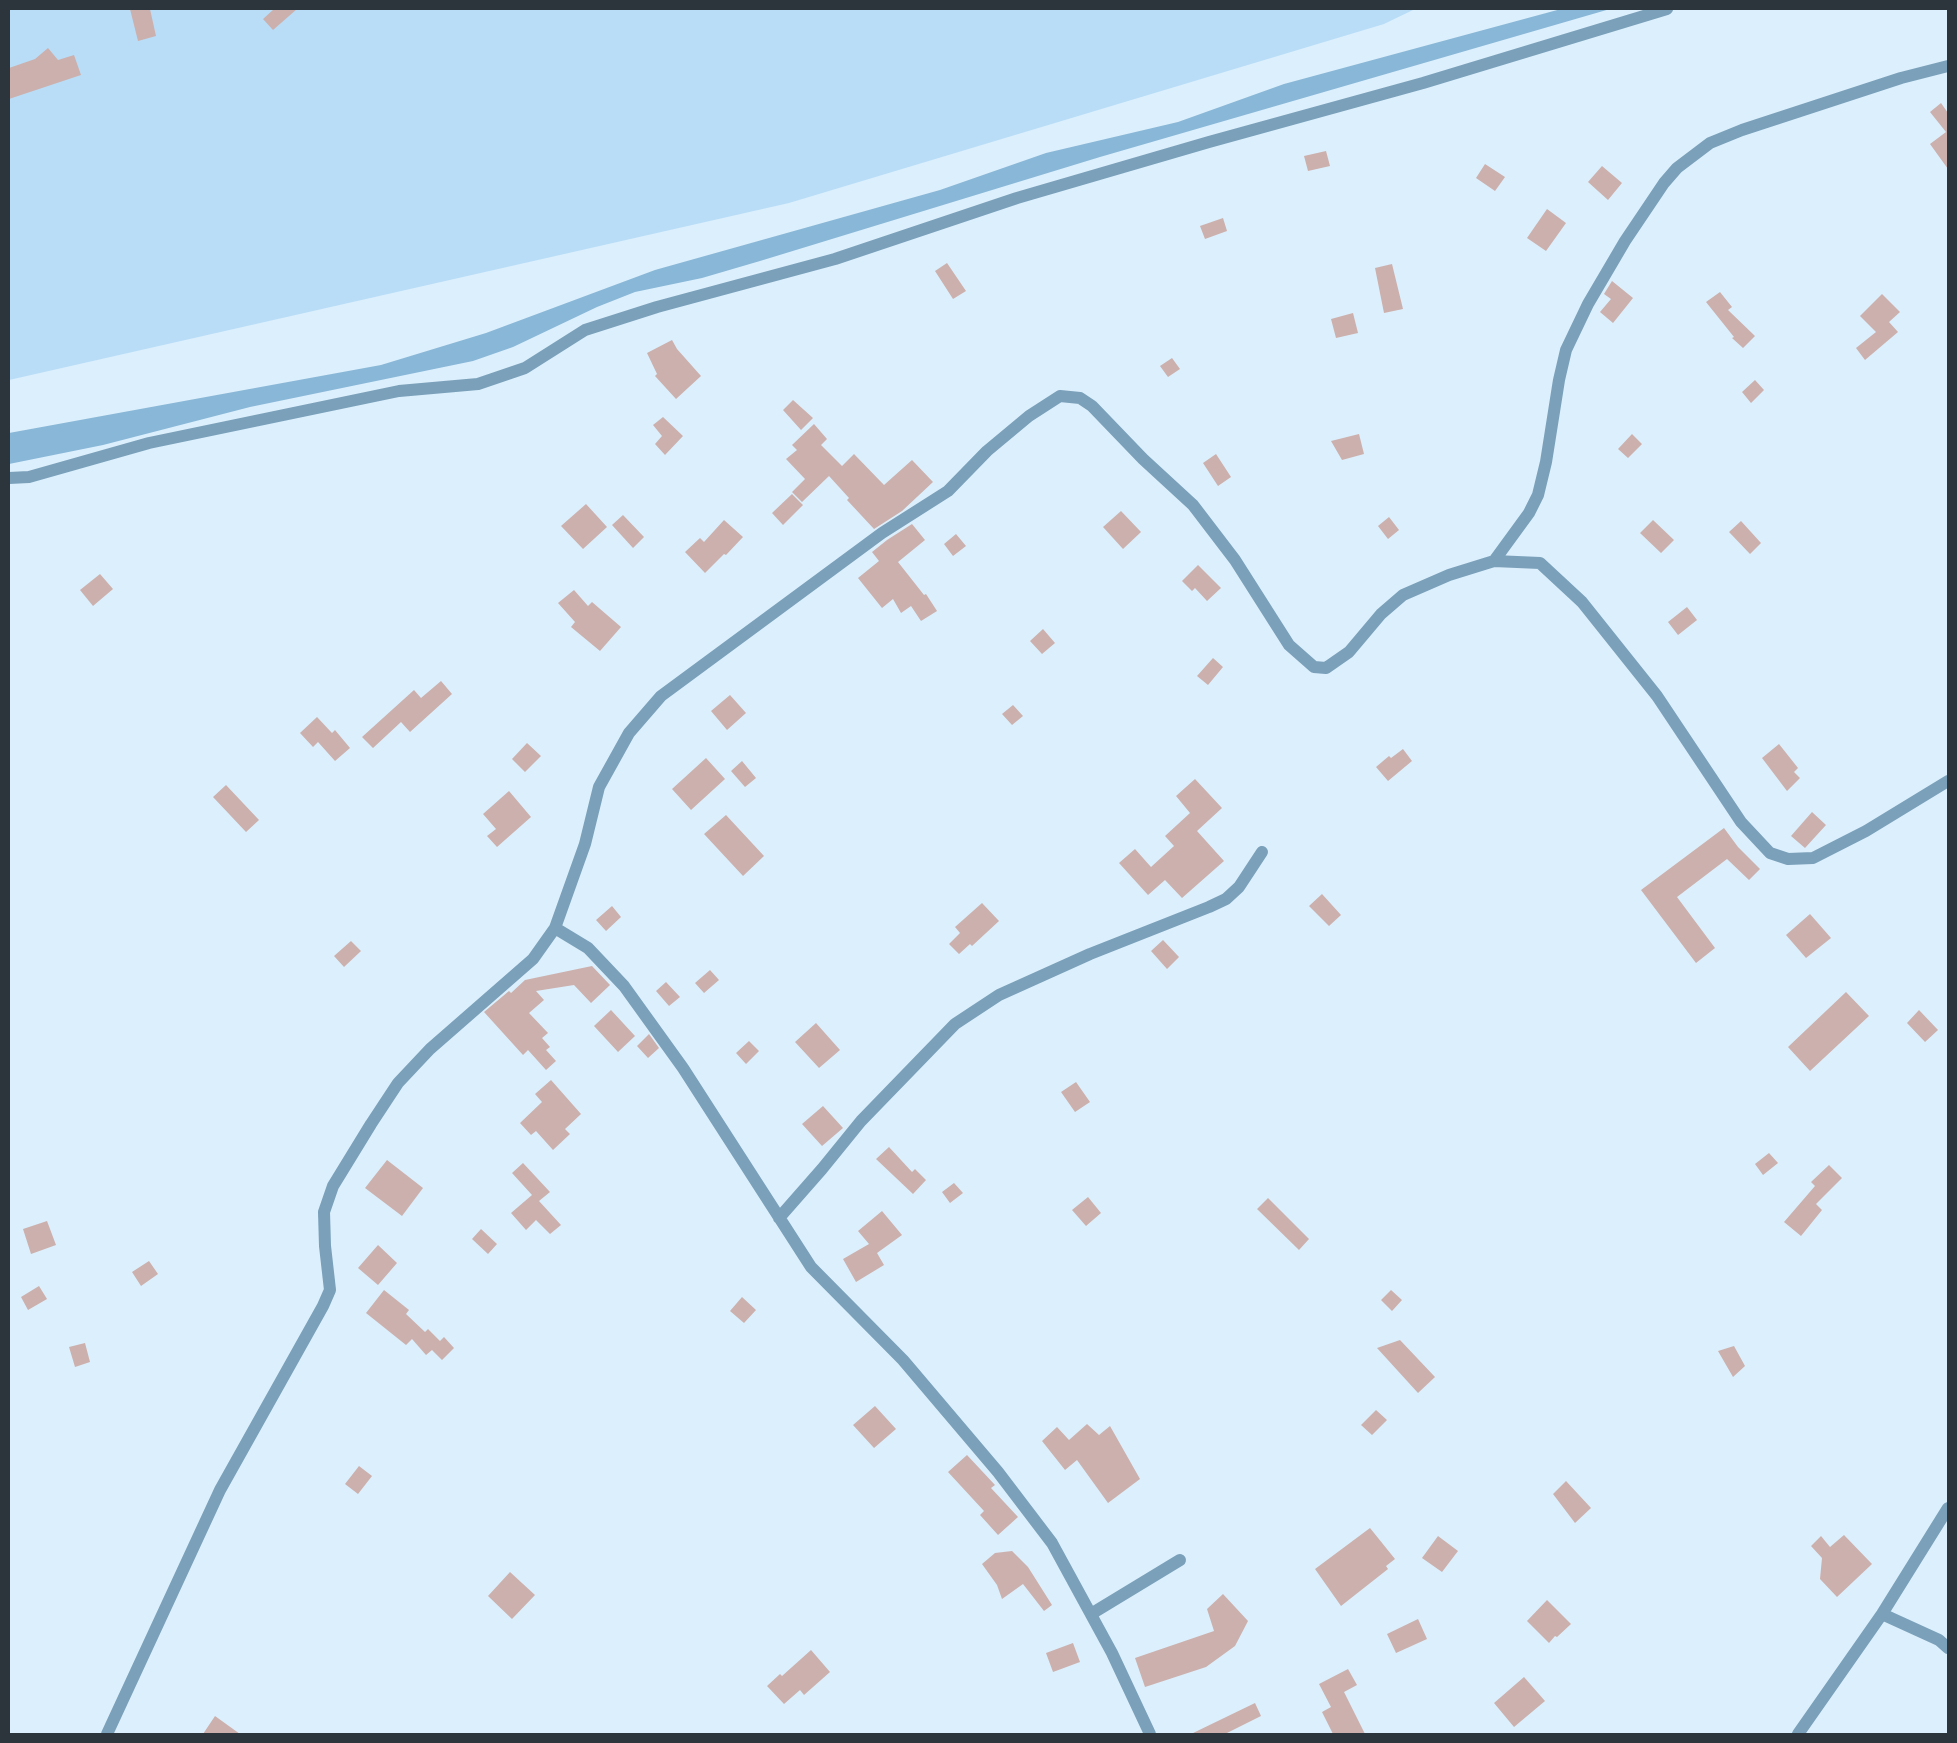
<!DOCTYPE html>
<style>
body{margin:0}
#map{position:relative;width:1957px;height:1743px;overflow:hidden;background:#dceffc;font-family:"DM Sans",sans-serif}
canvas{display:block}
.frame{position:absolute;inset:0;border:10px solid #2c353c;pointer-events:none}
</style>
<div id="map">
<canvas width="1957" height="1743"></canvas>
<div class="frame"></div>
</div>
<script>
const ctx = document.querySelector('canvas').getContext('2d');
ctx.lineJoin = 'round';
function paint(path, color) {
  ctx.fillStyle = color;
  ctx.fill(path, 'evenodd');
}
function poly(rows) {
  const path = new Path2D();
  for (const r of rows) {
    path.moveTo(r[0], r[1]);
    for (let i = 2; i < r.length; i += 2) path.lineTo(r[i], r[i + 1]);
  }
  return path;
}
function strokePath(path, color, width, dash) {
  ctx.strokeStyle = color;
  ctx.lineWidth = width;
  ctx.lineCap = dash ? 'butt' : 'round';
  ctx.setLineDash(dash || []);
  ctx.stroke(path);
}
paint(poly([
 [9,9,1415,9,1384,24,789,203,9,380]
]), '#b9ddf7');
paint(poly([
 [1561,9,1610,9,1100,157,760,261,702,278,635,292,597,307,513,347,473,361,250,407,103,445,9,464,9,433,381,365,486,333,655,270,940,190,1046,153,1178,122,1284,84]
]), '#89b7d7');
paint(poly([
 [130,9,150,9,156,36,138,41],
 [274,9,297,9,273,30,263,19],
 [48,48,58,60,74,55,81,75,9,99,9,68,35,59],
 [1941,103,1948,113,1948,169,1930,144,1946,132,1930,112],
 [1326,151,1330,166,1308,171,1304,156],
 [1485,164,1505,177,1495,191,1476,178],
 [1602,166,1622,183,1608,200,1588,182],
 [1547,209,1566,223,1546,251,1527,238],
 [1223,218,1227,231,1205,239,1200,226],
 [947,263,966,291,953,299,935,271],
 [1392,264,1403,309,1384,313,1375,268],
 [1612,281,1633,298,1613,323,1600,312,1611,299,1604,294],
 [1720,292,1732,307,1728,310,1755,336,1743,348,1732,338,1734,337,1706,302],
 [1882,294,1900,312,1889,322,1898,332,1865,360,1856,348,1876,332,1860,316],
 [1353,313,1358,333,1336,338,1331,319],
 [672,340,677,349,701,376,676,399,655,376,657,374,647,353],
 [1172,358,1180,369,1168,377,1160,366],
 [1755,380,1764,390,1751,403,1742,392],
 [793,400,813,418,801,430,783,410],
 [663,417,683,436,665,455,655,444,662,436,653,425],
 [814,424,827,439,821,445,842,466,854,454,884,485,912,460,933,482,902,511,874,529,847,500,849,498,829,476,802,502,792,492,805,479,786,459,797,450,792,445],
 [1359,434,1364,454,1342,460,1331,441],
 [1632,434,1642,444,1628,458,1618,449],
 [1216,454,1231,477,1218,486,1203,463],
 [792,494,803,505,783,525,772,513],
 [586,504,607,527,583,549,561,526],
 [1121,511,1141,532,1123,549,1103,527],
 [623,515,644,537,633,548,612,525],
 [1389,517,1399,530,1388,539,1378,526],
 [724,520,743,537,726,555,724,554,705,573,685,552,700,538,704,542],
 [1653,520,1674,540,1661,553,1640,533],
 [1741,521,1761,543,1750,554,1729,532],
 [912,524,925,540,898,562,924,595,926,594,937,611,921,621,911,606,901,613,893,599,882,608,858,578,879,561,872,552,887,540],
 [956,534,966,546,953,556,944,544],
 [1198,565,1221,588,1207,601,1195,588,1192,591,1182,581],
 [100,574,113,589,93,606,80,590],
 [574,590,588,606,592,602,621,627,600,651,571,627,575,622,558,603],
 [1687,607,1697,620,1678,635,1668,622],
 [1043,629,1055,643,1042,654,1030,641],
 [1213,658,1223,667,1208,685,1197,676],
 [441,681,452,694,410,732,401,722,373,748,362,737,414,690,421,698],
 [730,695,746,713,727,730,711,711],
 [1013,705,1023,716,1012,725,1002,714],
 [317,717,332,733,335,730,350,748,335,761,318,742,313,747,300,733],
 [527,743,541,756,525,772,512,759],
 [1779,744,1798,768,1794,772,1800,778,1787,791,1762,758],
 [1403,749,1412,761,1388,781,1376,767,1389,756,1391,758],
 [706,758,725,779,691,810,672,789],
 [742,761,756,778,745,787,731,771],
 [1195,779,1222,808,1197,831,1224,861,1182,898,1165,880,1148,895,1119,863,1135,849,1151,867,1174,846,1165,836,1190,813,1176,796],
 [226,785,259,820,246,832,213,797],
 [509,791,531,817,497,847,487,836,496,829,483,814],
 [1812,812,1826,825,1805,848,1791,836],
 [726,815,764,856,743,876,704,834],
 [1724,828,1738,847,1760,869,1749,880,1727,859,1677,897,1715,948,1696,963,1641,890],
 [1322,894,1341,915,1329,926,1309,906],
 [982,903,999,921,972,946,970,944,959,954,949,944,960,933,955,927],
 [612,906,621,917,606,931,596,920],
 [1810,914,1831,938,1806,958,1786,935],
 [1163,940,1179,957,1167,969,1151,951],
 [351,941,361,951,344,967,334,956],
 [592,966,610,985,591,1003,574,985,536,991,544,1000,529,1013,548,1033,542,1038,550,1047,546,1050,556,1061,546,1070,528,1050,523,1055,484,1012,509,991,511,993,525,980],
 [710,970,719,980,704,993,695,983],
 [666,982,680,997,669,1006,656,991],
 [1846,992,1869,1016,1810,1071,1788,1047],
 [611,1010,635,1036,618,1052,594,1026],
 [1919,1010,1938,1030,1925,1042,1907,1023],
 [816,1023,840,1050,819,1068,795,1042],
 [649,1034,659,1048,648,1058,637,1046],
 [749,1041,759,1051,746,1064,736,1053],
 [551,1080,581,1114,565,1129,570,1134,553,1150,536,1131,531,1135,520,1123,542,1102,535,1094],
 [1076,1082,1090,1102,1075,1112,1061,1092],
 [823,1106,843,1128,822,1146,802,1124],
 [889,1147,912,1172,915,1169,926,1180,913,1194,876,1159],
 [1769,1153,1778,1163,1763,1175,1755,1164],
 [387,1160,423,1188,402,1216,365,1188],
 [523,1163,550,1192,539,1201,561,1225,550,1234,536,1220,526,1230,511,1213,532,1195,512,1173],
 [1829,1165,1842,1178,1816,1204,1822,1210,1801,1236,1784,1222,1815,1186,1811,1182],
 [954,1183,963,1193,950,1203,942,1192],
 [1088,1197,1101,1213,1086,1226,1072,1210],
 [1268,1198,1309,1239,1299,1250,1257,1209],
 [882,1211,902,1235,877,1253,884,1265,856,1282,843,1259,869,1244,858,1231],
 [47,1221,56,1245,31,1254,23,1229],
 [481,1229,497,1244,488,1254,472,1239],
 [378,1245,397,1263,378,1285,358,1268],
 [149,1261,158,1274,141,1286,132,1272],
 [39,1286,47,1299,28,1310,21,1297],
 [384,1290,409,1310,406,1314,425,1332,428,1329,440,1341,444,1337,454,1348,442,1360,432,1350,426,1355,412,1339,406,1345,366,1313],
 [1391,1290,1402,1300,1392,1311,1381,1300],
 [742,1297,756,1310,744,1323,730,1311],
 [1400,1340,1435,1377,1418,1393,1377,1348],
 [85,1343,90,1362,75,1367,69,1347],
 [1734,1346,1745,1366,1733,1377,1718,1351],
 [875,1406,896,1429,874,1448,853,1425],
 [1376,1410,1387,1420,1372,1435,1361,1425],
 [1087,1424,1099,1435,1110,1426,1140,1479,1108,1503,1077,1460,1065,1470,1042,1441,1057,1427,1069,1440],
 [967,1455,995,1485,991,1488,1018,1517,998,1535,980,1515,984,1511,948,1472],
 [359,1466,372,1476,358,1494,345,1484],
 [1566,1481,1591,1508,1575,1523,1553,1494],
 [1370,1528,1395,1559,1386,1566,1388,1569,1341,1606,1315,1569],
 [1844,1535,1872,1564,1837,1597,1820,1579,1822,1558,1811,1546,1821,1536,1830,1547],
 [1438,1536,1458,1551,1442,1572,1422,1558],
 [1012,1551,1028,1567,1052,1605,1044,1611,1023,1584,1002,1599,997,1585,982,1564,995,1553],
 [510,1572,535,1595,512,1619,488,1596],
 [1223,1594,1248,1621,1235,1646,1206,1667,1145,1687,1135,1658,1214,1631,1207,1609],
 [1547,1600,1571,1624,1557,1637,1555,1636,1549,1643,1527,1621],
 [1418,1619,1427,1639,1396,1653,1387,1634],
 [1073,1643,1080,1662,1053,1672,1046,1653],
 [811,1650,830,1672,804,1695,800,1690,784,1704,767,1686,780,1674,782,1676],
 [1348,1669,1357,1685,1344,1692,1365,1734,1333,1734,1322,1712,1331,1707,1319,1684],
 [1524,1677,1545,1701,1514,1727,1494,1703],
 [1255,1703,1261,1716,1225,1734,1191,1734],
 [215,1716,240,1734,203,1734]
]), '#ccb0ad');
strokePath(poly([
 [9,478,29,477,149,443,399,391,478,384,525,368,585,330,657,307,835,259,1017,198,1209,142,1423,83,1667,9],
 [1494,561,1529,513,1538,495,1546,462,1559,380,1566,350,1588,304,1625,241,1664,183,1677,168,1710,143,1742,130,1901,78,1948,66],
 [555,928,588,948,624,986,683,1068,811,1267,903,1360,998,1472,1052,1543,1112,1653,1150,1734],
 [779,1218,822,1169,861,1121,955,1024,999,995,1090,954,1209,907,1226,899,1239,887,1262,852],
 [1091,1614,1180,1560],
 [1882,1614,1939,1640,1948,1648],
 [107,1734,220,1490,323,1306,330,1290,325,1246,324,1212,333,1186,371,1124,398,1083,430,1049,533,959,555,928,585,844,599,787,629,733,661,696,882,533,948,491,987,451,1029,416,1060,396,1080,398,1092,406,1143,459,1193,505,1235,560,1289,645,1314,667,1326,668,1349,652,1381,614,1403,595,1449,575,1494,561,1540,563,1582,602,1657,696,1741,822,1770,853,1788,859,1813,858,1866,831,1948,781],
 [1798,1734,1882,1614,1948,1508]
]), '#7aa0ba', 12);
</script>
